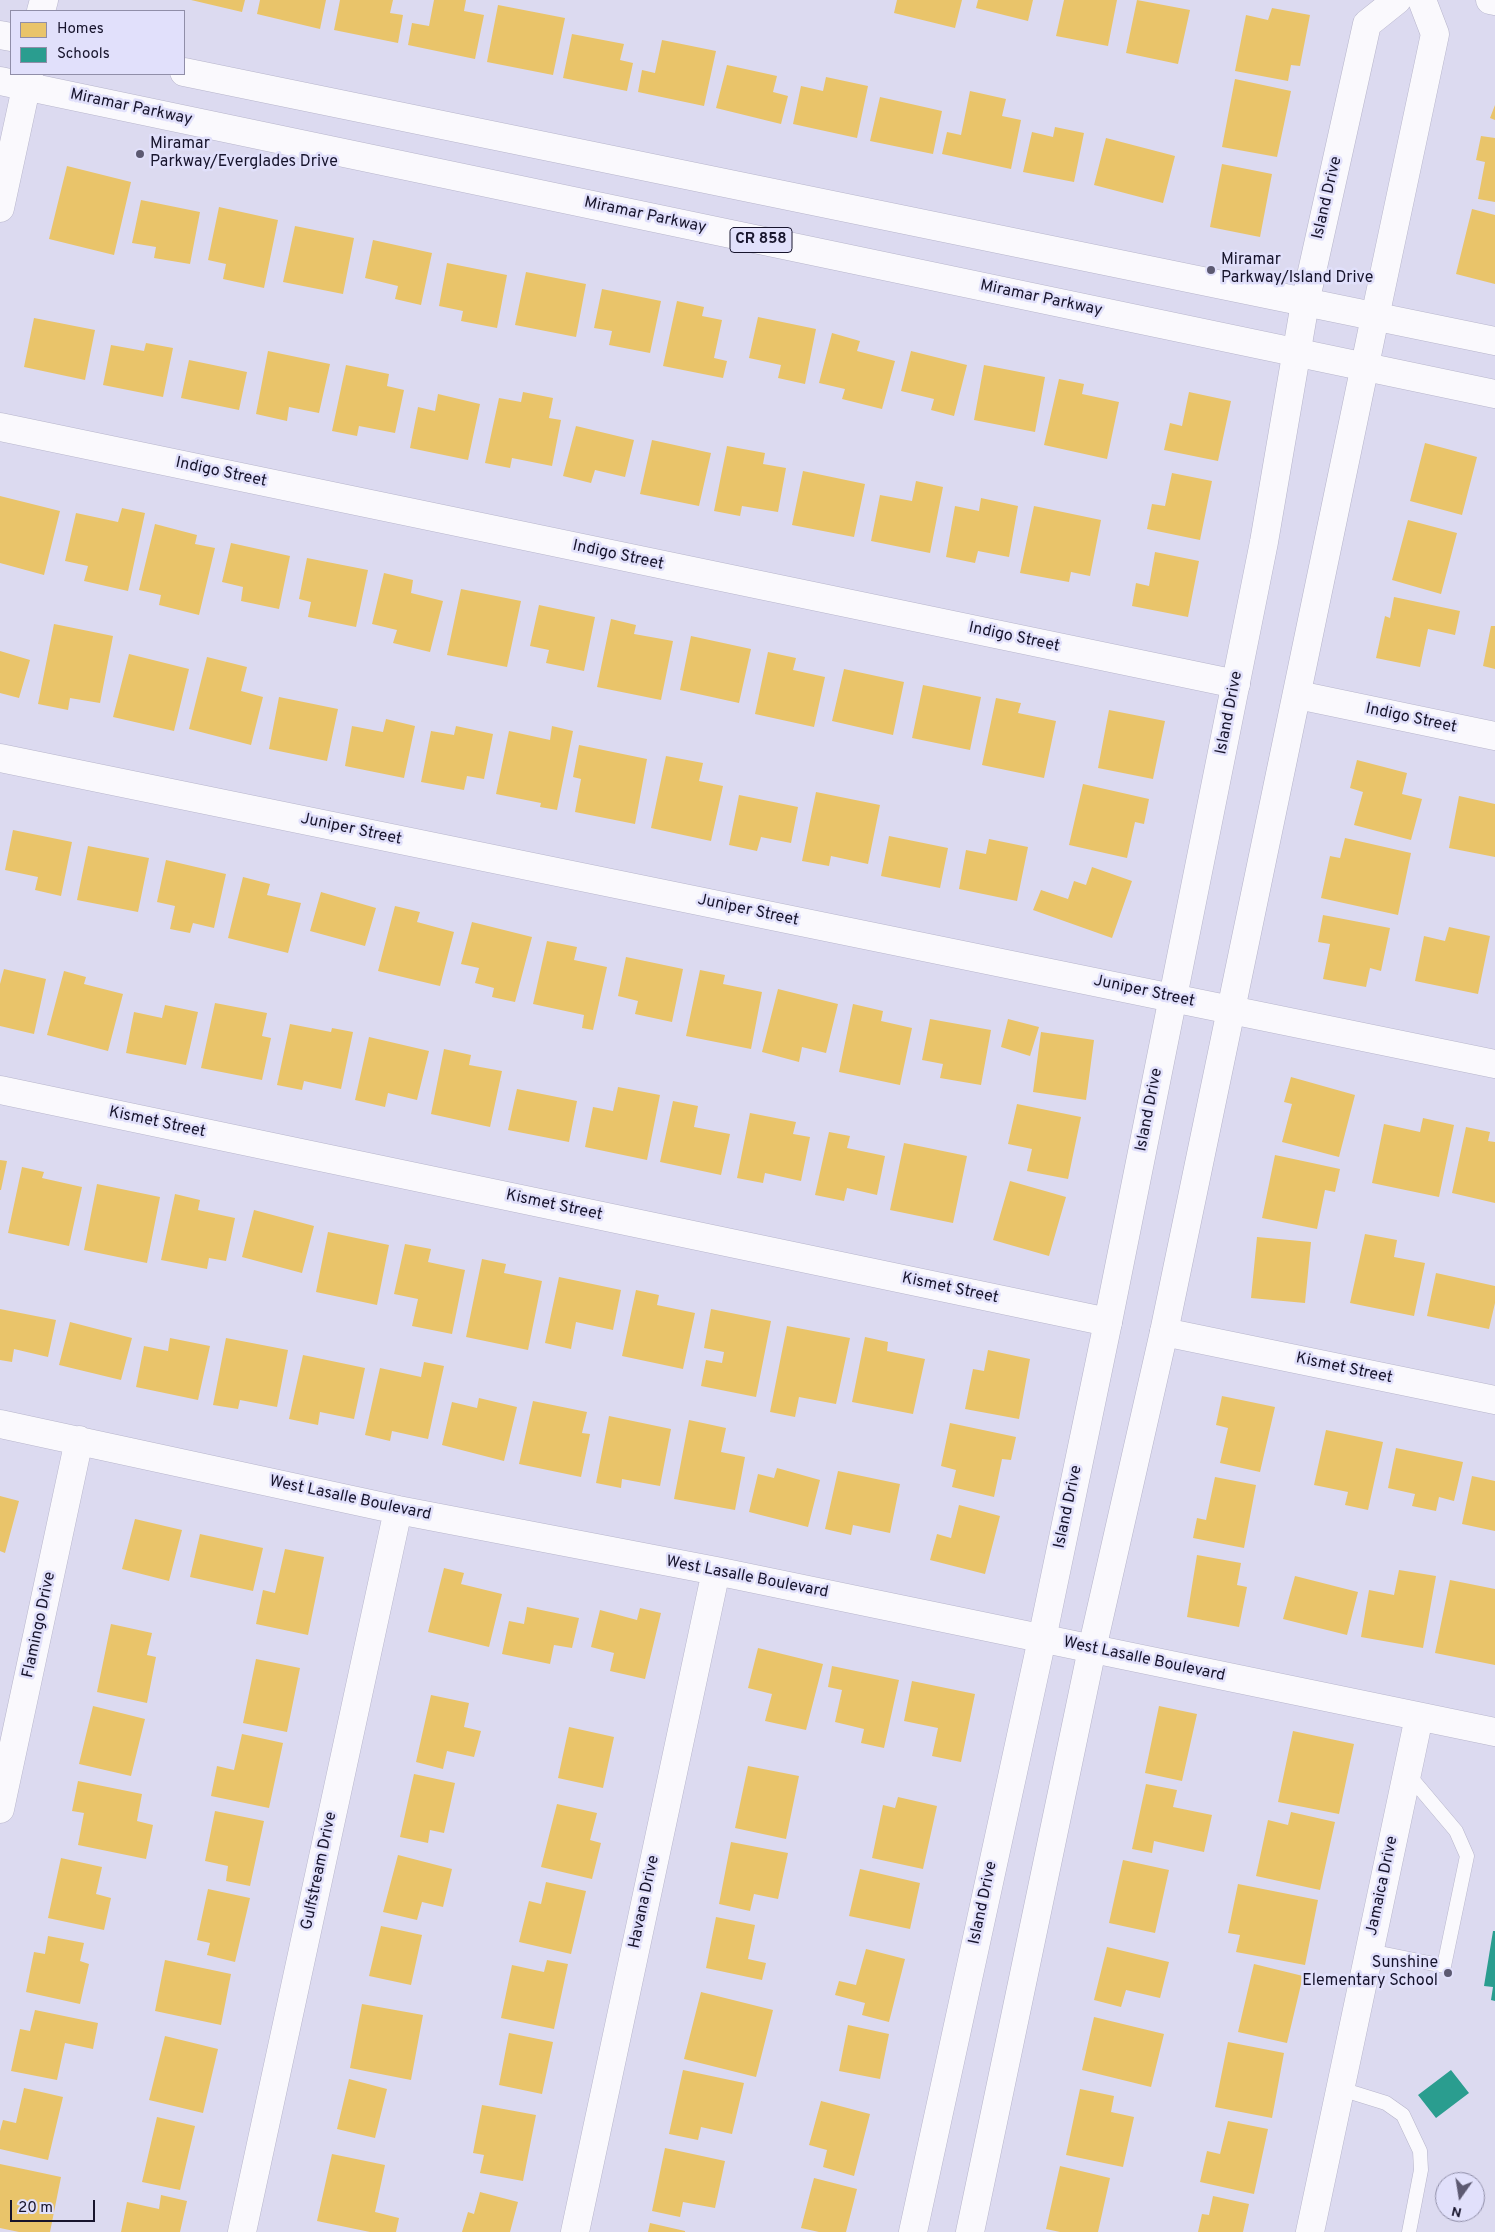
<!DOCTYPE html>
<style>
body{margin:0}
#map{position:relative;width:1495px;height:2232px;overflow:hidden;background:#dcdaf0;font-family:Overpass,sans-serif}
canvas{display:block}
.legend{position:absolute;left:10px;top:10px;width:175px;height:65px;box-sizing:border-box;background:#e1e0fb;border:1px solid #908ea8;margin:0;padding:6px 9px;list-style:none;font-size:15px;color:#17142c}
.legend li{display:flex;align-items:center;gap:10px;height:25px}
.legend b{width:25px;border:1px solid #908ea8}
.north{position:absolute;left:1435px;top:2172px;width:50px;height:50px;box-sizing:border-box;background:#e1e0fb;border:1px solid #908ea8;border-radius:50%;rotate:193deg;font-size:14px;font-weight:700;line-height:20px;text-align:center;color:#17142c}
.north::after{content:'';display:block;margin:auto;width:18px;height:22px;background:#5c5971;clip-path:polygon(50% 0,100% 100%,50% 72%,0 100%)}
.scale{position:absolute;left:10px;top:2200px;width:85px;height:22px;box-sizing:border-box;border:2px solid #17142c;border-top:0;padding-left:6px;font-size:15px;line-height:18px;white-space:nowrap;color:#17142c;-webkit-text-stroke:4px #e1e0fb;paint-order:stroke}
</style>
<div id="map">
<canvas width="1495" height="2232"></canvas>
<ul class="legend">
<li><b style="height:14px;background:#e9c46a"></b>Homes</li>
<li><b style="height:14px;background:#2a9d8f"></b>Schools</li>
</ul>
<div class="north">N</div>
<div class="scale">20 m</div>
</div>
<script>
const ctx = document.querySelector('canvas').getContext('2d');
ctx.lineJoin = 'round';
function paint(path, color) {
  ctx.fillStyle = color;
  ctx.fill(path, 'evenodd');
}
function poly(rows) {
  const path = new Path2D();
  for (const r of rows) {
    path.moveTo(r[0], r[1]);
    for (let i = 2; i < r.length; i += 2) path.lineTo(r[i], r[i + 1]);
  }
  return path;
}
function strokePath(path, color, width, dash) {
  ctx.strokeStyle = color;
  ctx.lineWidth = width;
  ctx.lineCap = dash ? 'butt' : 'round';
  ctx.setLineDash(dash || []);
  ctx.stroke(path);
}
function label(font, color, halo, rows, align = 'center') {
  ctx.font = font + ' Overpass,sans-serif';
  ctx.lineWidth = 5;
  ctx.setLineDash([]);
  ctx.textBaseline = 'middle';
  ctx.strokeStyle = halo;
  ctx.fillStyle = color;
  for (const [text, x, y, turn = 0] of rows) {
    ctx.save();
    ctx.translate(x, y);
    ctx.rotate((+turn || 0) * Math.PI / 180);
    ctx.textAlign = isNaN(turn) ? turn : align;
    if (halo) ctx.strokeText(text, 0, 0);
    ctx.fillText(text, 0, 0);
    ctx.restore();
  }
}
paint(poly([
 [191,0,245,0,242,12],
 [260,0,326,0,320,29,257,14],
 [340,0,393,0,390,13,403,15,398,43,334,30],
 [434,0,466,0,464,11,484,15,475,59,408,45,412,23,429,26],
 [897,0,962,0,955,28,894,13],
 [978,0,1033,0,1028,21,976,8],
 [1064,0,1117,0,1108,46,1056,36],
 [1137,0,1190,10,1178,64,1126,53],
 [498,5,565,18,553,75,487,62],
 [1272,8,1310,15,1300,66,1291,65,1288,81,1235,71,1246,15,1268,20],
 [572,34,624,44,620,60,633,63,627,91,563,78],
 [662,40,716,51,704,106,638,92,642,70,655,73],
 [727,65,777,76,773,92,788,96,781,124,716,108],
 [826,77,868,86,857,138,793,124,801,86,823,91],
 [1235,79,1291,91,1277,157,1222,147],
 [970,91,1006,99,1002,116,1021,120,1011,169,942,154,947,132,961,135],
 [880,97,942,111,933,154,870,141],
 [1495,105,1495,120,1490,118],
 [1055,127,1084,133,1074,182,1023,172,1032,132,1053,137],
 [1481,136,1495,138,1495,202,1478,199,1485,162,1476,160],
 [1106,138,1175,156,1163,203,1094,185],
 [1222,164,1272,174,1260,237,1210,227],
 [67,166,131,182,114,255,49,239],
 [141,200,200,212,190,264,154,258,156,247,132,243],
 [219,207,278,220,264,288,223,279,226,264,208,260],
 [1472,209,1495,215,1495,284,1456,274],
 [295,226,354,238,343,294,283,282],
 [373,240,432,253,421,305,395,299,398,286,365,278],
 [447,263,507,275,497,328,461,321,463,311,439,306],
 [526,272,586,284,576,337,515,325],
 [602,289,661,301,650,353,609,345,612,331,594,328],
 [677,301,704,307,702,316,722,320,714,358,727,361,723,378,663,366],
 [758,317,816,329,805,384,778,378,781,365,749,358],
 [34,318,95,330,85,380,24,367],
 [832,333,860,341,857,351,895,361,882,409,842,399,845,389,819,383],
 [146,343,173,348,163,397,103,385,111,345,144,351],
 [268,351,330,364,319,413,289,407,287,421,256,414],
 [911,351,967,365,954,416,931,410,934,399,901,391],
 [189,360,247,372,239,410,181,398],
 [346,365,389,374,387,386,404,390,395,433,359,426,357,436,332,431],
 [984,365,1045,377,1035,432,974,420],
 [1059,379,1084,384,1082,394,1119,402,1107,459,1044,445],
 [523,392,553,398,549,418,561,420,552,466,512,458,510,468,485,463,499,398,521,402],
 [1189,392,1231,401,1218,461,1164,450,1170,423,1182,426],
 [438,394,480,404,468,460,410,448,418,407,435,411],
 [576,426,634,440,625,477,595,470,591,483,563,476],
 [652,440,711,453,699,506,640,494],
 [1425,443,1477,457,1462,515,1410,501],
 [727,446,765,453,763,464,786,468,778,512,742,506,740,516,714,511],
 [803,471,865,484,854,537,792,525],
 [1172,473,1212,481,1200,540,1147,529,1152,504,1165,506],
 [916,481,943,487,930,553,871,541,880,495,912,501],
 [0,496,60,511,44,575,0,563],
 [981,498,1018,506,1009,557,978,551,975,563,946,557,955,506,979,511],
 [1034,506,1101,520,1090,576,1071,572,1069,582,1020,573],
 [122,508,145,513,128,591,84,581,88,566,65,561,76,513,118,522],
 [1408,520,1457,533,1441,594,1392,580],
 [155,524,197,535,195,544,215,548,199,615,159,605,161,595,139,590],
 [231,543,290,556,279,609,241,601,243,587,222,582],
 [1155,552,1199,561,1188,617,1132,606,1136,583,1149,586],
 [307,558,368,570,356,627,308,617,311,602,299,599],
 [384,573,413,580,411,593,443,601,430,652,393,643,397,630,372,624],
 [461,589,521,601,507,667,447,655],
 [1394,597,1460,611,1455,635,1428,629,1420,667,1376,658,1385,616,1390,618],
 [539,605,595,617,584,671,546,663,549,650,530,646],
 [611,619,636,625,634,634,673,641,661,700,597,687],
 [54,624,113,636,100,703,70,698,68,710,38,704],
 [1491,626,1495,626,1495,669,1483,666],
 [691,636,751,649,739,703,680,690],
 [0,651,30,660,19,698,0,693],
 [768,652,796,658,793,670,825,677,814,727,755,714],
 [129,654,189,669,174,731,113,717],
 [207,657,247,667,241,691,263,697,251,745,189,729],
 [844,669,904,682,893,735,832,721],
 [923,685,981,697,970,750,912,738],
 [279,697,338,709,327,761,269,749],
 [996,698,1021,703,1018,713,1056,721,1044,778,982,765],
 [1109,710,1165,721,1153,779,1098,768],
 [386,719,415,726,404,778,345,766,352,726,383,732],
 [456,726,493,734,484,779,467,776,464,790,421,782,431,731,454,735],
 [552,726,573,731,557,810,540,807,541,803,496,794,509,731,550,740],
 [579,745,647,759,635,824,575,812,581,779,573,777],
 [666,756,703,763,699,781,723,786,711,841,651,828],
 [1357,760,1407,773,1402,794,1422,799,1411,840,1354,825,1363,792,1350,788],
 [1083,784,1149,799,1144,824,1135,822,1127,858,1069,845],
 [816,792,880,805,868,864,831,856,829,866,802,861],
 [739,795,798,807,791,843,761,837,757,851,729,845],
 [1459,796,1495,804,1495,857,1449,848],
 [13,830,72,842,61,896,35,890,38,877,5,870],
 [889,836,948,848,940,888,881,876],
 [1345,838,1411,853,1398,915,1321,898,1330,856,1340,858],
 [989,839,1028,847,1017,901,959,889,966,850,986,854],
 [88,846,149,858,138,912,77,900],
 [166,860,226,874,214,928,193,923,190,933,170,929,175,906,157,902],
 [1092,867,1132,881,1112,938,1033,910,1041,890,1068,899,1074,881,1086,885],
 [243,877,270,884,267,895,301,903,288,953,228,938],
 [321,892,376,908,365,946,310,931],
 [395,906,420,912,417,922,454,932,440,986,378,971],
 [1323,915,1390,928,1381,971,1370,968,1366,987,1323,979,1330,944,1318,942],
 [472,922,532,937,515,1002,492,997,494,988,475,983,479,968,461,964],
 [1449,927,1490,936,1478,994,1415,981,1424,936,1445,941],
 [547,941,577,947,574,960,607,967,593,1030,582,1028,584,1015,533,1004],
 [626,957,683,969,672,1022,635,1014,638,1001,618,996],
 [4,969,46,979,34,1034,0,1026,0,984],
 [700,970,725,975,723,984,762,992,751,1049,686,1036],
 [64,971,86,977,84,984,123,994,108,1051,47,1035],
 [778,989,838,1004,826,1053,802,1047,799,1062,762,1052],
 [215,1003,267,1013,262,1036,271,1038,262,1080,201,1068],
 [853,1004,883,1011,881,1021,912,1028,900,1085,839,1072],
 [165,1005,198,1012,186,1065,126,1053,134,1012,162,1018],
 [930,1019,991,1030,981,1085,940,1078,943,1064,922,1060],
 [1008,1019,1039,1027,1030,1056,1001,1047],
 [290,1024,331,1032,332,1028,353,1032,341,1089,304,1081,302,1090,277,1085],
 [1041,1032,1094,1040,1086,1100,1033,1092],
 [369,1037,429,1051,417,1100,388,1093,385,1107,355,1100],
 [444,1049,471,1055,469,1065,502,1071,490,1127,431,1114],
 [1291,1077,1355,1095,1339,1157,1282,1142,1292,1104,1284,1102],
 [618,1087,660,1095,647,1160,585,1147,593,1107,613,1111],
 [517,1089,577,1101,569,1142,508,1130],
 [673,1101,698,1106,694,1127,730,1134,721,1175,660,1162],
 [1017,1104,1081,1117,1068,1179,1027,1171,1032,1149,1008,1144],
 [750,1113,796,1122,793,1134,810,1137,801,1181,765,1173,763,1183,737,1178],
 [1423,1118,1454,1125,1439,1197,1372,1183,1384,1124,1420,1132],
 [1466,1127,1490,1132,1488,1141,1495,1142,1495,1203,1452,1193],
 [829,1132,850,1136,847,1148,885,1156,877,1195,847,1188,844,1201,815,1195],
 [904,1143,967,1156,953,1223,890,1210],
 [1275,1155,1340,1169,1335,1192,1325,1190,1317,1229,1262,1218],
 [0,1160,7,1161,1,1190,0,1190],
 [22,1167,44,1172,42,1178,82,1187,69,1246,8,1233],
 [1010,1181,1066,1197,1049,1256,993,1240],
 [97,1184,160,1197,147,1263,84,1250],
 [175,1194,200,1200,198,1210,235,1218,226,1261,209,1258,207,1269,161,1260],
 [254,1210,314,1226,302,1273,242,1257],
 [328,1232,389,1245,377,1305,316,1292],
 [1365,1234,1397,1240,1394,1257,1425,1263,1414,1316,1350,1303],
 [1257,1237,1311,1242,1305,1303,1251,1298],
 [405,1244,431,1249,428,1262,465,1270,452,1334,412,1326,418,1299,394,1294],
 [482,1259,506,1264,504,1273,542,1281,528,1350,466,1337],
 [1436,1273,1495,1286,1495,1303,1489,1329,1427,1316],
 [559,1277,621,1290,613,1330,576,1322,571,1349,545,1343],
 [636,1290,659,1295,657,1305,695,1313,683,1369,622,1356],
 [0,1309,56,1320,48,1357,14,1349,12,1362,0,1360],
 [711,1309,771,1321,756,1397,701,1386,706,1360,722,1363,724,1352,704,1348],
 [70,1322,132,1338,121,1380,59,1365],
 [787,1326,850,1338,836,1404,799,1397,795,1417,770,1412],
 [865,1337,888,1342,887,1351,925,1359,913,1414,852,1402],
 [170,1338,210,1346,198,1400,136,1387,144,1346,168,1351],
 [226,1338,288,1350,277,1407,240,1400,238,1409,213,1405],
 [988,1350,1030,1359,1019,1419,965,1409,973,1369,984,1371],
 [303,1355,365,1368,354,1419,320,1412,318,1425,289,1419],
 [424,1362,444,1366,428,1439,392,1431,390,1441,365,1435,380,1368,421,1377],
 [1222,1396,1275,1407,1260,1472,1220,1463,1228,1428,1216,1425],
 [479,1398,517,1407,504,1461,442,1445,452,1402,477,1408],
 [533,1401,587,1412,582,1433,590,1434,581,1477,519,1464],
 [609,1416,671,1429,660,1486,622,1479,621,1488,596,1483],
 [689,1420,726,1428,721,1452,745,1457,735,1510,674,1499],
 [950,1423,1016,1437,1011,1460,1002,1459,994,1497,952,1487,956,1470,941,1466],
 [1326,1430,1383,1442,1368,1510,1345,1505,1348,1492,1314,1485],
 [1396,1448,1463,1462,1454,1501,1439,1497,1436,1511,1412,1506,1415,1494,1388,1488],
 [777,1468,820,1480,808,1527,749,1512,758,1474,774,1478],
 [838,1471,900,1484,890,1533,853,1525,851,1535,825,1529],
 [1472,1476,1495,1481,1495,1531,1462,1524],
 [1215,1477,1256,1485,1244,1548,1193,1538,1197,1518,1206,1520],
 [0,1496,19,1501,5,1553,0,1551],
 [959,1505,1000,1516,985,1574,930,1560,937,1534,951,1538],
 [135,1519,182,1530,169,1581,122,1569],
 [200,1534,263,1548,253,1591,190,1577],
 [285,1549,324,1557,308,1635,256,1624,263,1590,275,1593],
 [1197,1555,1241,1563,1237,1585,1247,1587,1239,1627,1187,1617],
 [444,1568,464,1573,461,1584,502,1594,489,1647,428,1632],
 [1399,1570,1436,1576,1423,1648,1361,1637,1369,1590,1394,1595],
 [1295,1576,1358,1592,1347,1635,1283,1619],
 [1450,1580,1495,1589,1495,1665,1435,1653],
 [527,1607,579,1618,572,1648,554,1645,550,1664,502,1654,509,1621,524,1624],
 [640,1608,661,1613,645,1679,610,1671,614,1653,591,1647,600,1610,637,1620],
 [111,1624,152,1633,147,1655,156,1657,147,1703,97,1692],
 [758,1648,823,1664,806,1730,765,1721,772,1694,748,1688],
 [256,1659,300,1668,287,1732,243,1723],
 [832,1666,899,1680,884,1748,861,1743,864,1729,835,1722,842,1690,828,1687],
 [912,1681,975,1694,961,1762,932,1756,938,1728,904,1721],
 [431,1695,469,1703,464,1727,481,1731,474,1757,447,1751,443,1769,416,1762],
 [93,1706,145,1719,131,1776,79,1764],
 [1159,1706,1197,1714,1182,1781,1145,1773],
 [569,1727,614,1737,603,1788,558,1778],
 [1293,1731,1354,1744,1339,1814,1278,1802],
 [242,1734,283,1743,269,1808,211,1796,217,1766,234,1770],
 [748,1766,799,1776,786,1839,735,1828],
 [414,1774,455,1783,444,1833,430,1830,428,1843,400,1837],
 [78,1781,142,1794,137,1821,153,1825,146,1859,78,1845,84,1813,72,1811],
 [1146,1784,1177,1790,1173,1807,1212,1815,1204,1852,1154,1841,1152,1853,1132,1849],
 [898,1797,937,1806,923,1869,872,1858,883,1805,895,1808],
 [557,1804,597,1813,590,1840,601,1843,592,1879,541,1867],
 [215,1811,264,1821,250,1886,226,1881,228,1866,205,1861],
 [1291,1812,1335,1822,1320,1890,1256,1876,1268,1820,1288,1825],
 [731,1842,788,1853,778,1899,754,1894,750,1911,719,1904],
 [398,1855,452,1869,443,1907,422,1902,417,1920,383,1912],
 [61,1858,102,1867,96,1894,111,1898,104,1930,48,1918],
 [1123,1860,1169,1870,1155,1933,1109,1923],
 [860,1869,920,1883,910,1929,849,1916],
 [546,1882,586,1891,571,1954,519,1942,529,1901,541,1904],
 [1238,1884,1318,1900,1305,1965,1236,1952,1240,1935,1228,1933],
 [208,1889,250,1898,235,1962,207,1955,210,1943,197,1940],
 [716,1917,755,1925,748,1959,766,1963,762,1980,706,1968],
 [381,1926,422,1935,411,1985,369,1976],
 [48,1936,84,1943,80,1961,89,1964,80,2004,26,1992,34,1952,45,1954],
 [1107,1947,1169,1962,1160,1998,1126,1990,1121,2007,1094,2000],
 [866,1949,905,1959,889,2022,862,2015,865,2003,835,1995,839,1981,856,1985],
 [165,1960,231,1974,221,2025,155,2011],
 [547,1960,568,1964,554,2029,501,2018,512,1965,544,1972],
 [1254,1964,1303,1976,1287,2043,1238,2032],
 [701,1992,773,2010,756,2077,684,2059],
 [362,2004,423,2015,411,2080,350,2068],
 [35,2010,98,2023,93,2049,65,2043,57,2080,11,2071,20,2029,30,2031],
 [1094,2017,1164,2034,1151,2087,1082,2070],
 [848,2025,889,2034,880,2079,839,2071],
 [509,2033,553,2042,542,2094,499,2085],
 [165,2036,218,2049,203,2113,149,2100],
 [1228,2042,1284,2053,1272,2118,1215,2107],
 [683,2070,744,2083,732,2134,701,2127,698,2140,669,2134],
 [349,2079,387,2089,375,2138,337,2129],
 [24,2088,63,2097,48,2160,0,2149,0,2131,3,2120,16,2123],
 [1080,2089,1114,2096,1111,2112,1134,2117,1123,2167,1066,2155],
 [821,2101,870,2114,854,2176,823,2167,827,2150,809,2145],
 [482,2105,536,2115,523,2181,480,2173,484,2155,473,2153],
 [157,2117,195,2126,180,2190,142,2182],
 [1228,2121,1268,2129,1254,2194,1200,2182,1207,2151,1220,2154],
 [665,2148,725,2161,715,2208,683,2202,680,2217,652,2211],
 [332,2154,385,2165,375,2212,399,2218,396,2232,370,2232,317,2221],
 [0,2164,61,2177,50,2232,19,2232,0,2228],
 [1060,2166,1110,2178,1098,2232,1060,2232,1046,2229],
 [814,2178,857,2189,846,2232,819,2232,801,2228],
 [480,2192,518,2202,510,2232,462,2232,468,2212,474,2214],
 [161,2195,187,2201,180,2232,121,2232,127,2202,159,2209],
 [1213,2196,1249,2204,1243,2232,1198,2232,1202,2214,1209,2215],
 [650,2223,685,2231,685,2232,648,2232]
]), '#e9c46a');
paint(poly([
 [1493,1931,1495,1931,1495,2001,1491,2000,1493,1987,1484,1986],
 [1451,2070,1469,2093,1436,2118,1418,2095]
]), '#2a9d8f');
const service = poly([
 [1370,1951,1444,1966,1467,1856,1456,1831,1407,1773],
 [1341,2089,1386,2103,1403,2115,1411,2132,1420,2151,1421,2170,1409,2232]
]);
const minor = poly([
 [1490,0,1495,1],
 [41,11,44,0],
 [0,208,29,74],
 [1305,303,1367,24,1397,0],
 [1375,317,1435,34,1422,0],
 [0,427,1236,684],
 [1298,695,1495,736],
 [0,758,1495,1064],
 [0,1090,1108,1322],
 [1164,1332,1495,1400],
 [0,1424,398,1510,716,1571,1495,1732],
 [0,1809,79,1440],
 [242,2232,398,1510],
 [575,2232,716,1571],
 [1310,2232,1419,1717]
]);
const tertiary = poly([
 [913,2232,1042,1639,1108,1322,1264,542,1305,303],
 [970,2232,1092,1649,1164,1332,1375,317]
]);
const primary = poly([
 [0,35,11,37],
 [184,72,1495,341],
 [0,81,1495,394]
]);
strokePath(service, '#b7b5cb', 15);
strokePath(minor, '#b7b5cb', 29);
strokePath(tertiary, '#b7b5cb', 29);
strokePath(primary, '#b7b5cb', 29);
strokePath(service, '#faf9fd', 14);
strokePath(minor, '#faf9fd', 28);
strokePath(tertiary, '#faf9fd', 28);
strokePath(primary, '#faf9fd', 28);
for (const [x, y, r, color] of [
 [140,154,5,"#5c5971"],
 [1211,270,5,"#5c5971"],
 [1448,1973,5,"#5c5971"]
]) {
  const dot = new Path2D();
  dot.arc(x, y, r, 0, 2 * Math.PI);
  ctx.fillStyle = color;
  ctx.fill(dot);
  strokePath(dot, '#e1e0fb', 2);
}
for (const [x, y, w] of [
 [761,240,62]
]) {
  const box = new Path2D();
  box.roundRect(x - w / 2, y - 12.5, w, 25, 4);
  ctx.fillStyle = '#e1e0fb';
  ctx.fill(box);
  strokePath(box, '#17142c', 1);
}
label('bold 15px', '#17142c', null, [
 ["CR 858",761,240]
]);
label('16px', '#17142c', '#e1e0fb', [
 ["Miramar Parkway",131,108,12],
 ["Island Drive",1328,198,-77],
 ["Miramar Parkway",645,216,12],
 ["Miramar Parkway",1041,299,12],
 ["Indigo Street",221,473,12],
 ["Indigo Street",618,556,12],
 ["Indigo Street",1014,638,12],
 ["Island Drive",1230,713,-79],
 ["Indigo Street",1411,719,12],
 ["Juniper Street",351,830,12],
 ["Juniper Street",748,911,12],
 ["Juniper Street",1144,992,12],
 ["Island Drive",1150,1110,-79],
 ["Kismet Street",157,1123,12],
 ["Kismet Street",554,1206,12],
 ["Kismet Street",950,1289,12],
 ["Kismet Street",1344,1369,12],
 ["West Lasalle Boulevard",350,1499,12],
 ["Island Drive",1069,1507,-78],
 ["West Lasalle Boulevard",747,1578,11],
 ["Flamingo Drive",40,1625,-78],
 ["West Lasalle Boulevard",1144,1660,12],
 ["Gulfstream Drive",320,1871,-78],
 ["Jamaica Drive",1383,1886,-78],
 ["Havana Drive",645,1902,-78],
 ["Island Drive",984,1903,-78]
]);
label('16px', '#17142c', '#e1e0fb', [
 ["Miramar",150,145],
 ["Parkway/Everglades Drive",150,163],
 ["Miramar",1221,261],
 ["Parkway/Island Drive",1221,279],
 ["Sunshine",1438,1964,"right"],
 ["Elementary School",1438,1982,"right"]
], 'left');
</script>
